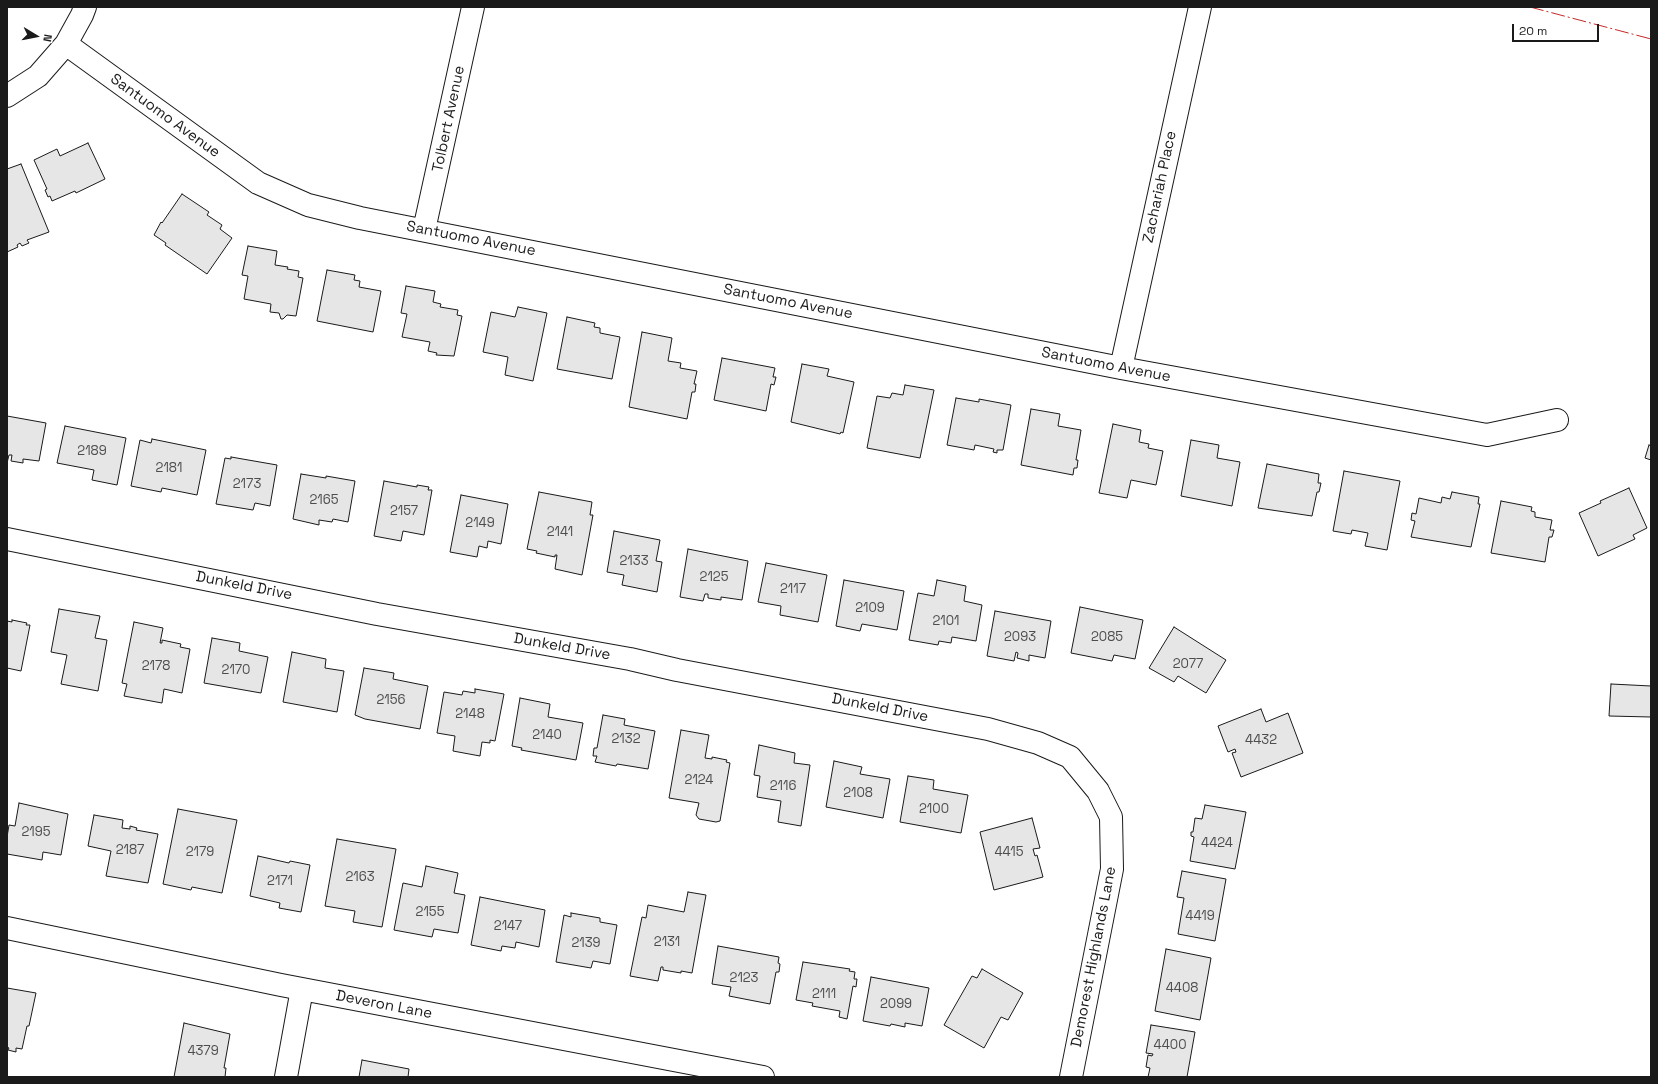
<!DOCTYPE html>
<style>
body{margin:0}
#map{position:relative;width:1658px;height:1084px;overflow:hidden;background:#fff;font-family:"Space Grotesk",sans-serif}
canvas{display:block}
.frame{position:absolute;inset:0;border:8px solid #1a1a1a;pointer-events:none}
.north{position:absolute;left:16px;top:16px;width:40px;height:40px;-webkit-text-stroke:3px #fff;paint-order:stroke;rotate:100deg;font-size:11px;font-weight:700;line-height:16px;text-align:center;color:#1a1a1a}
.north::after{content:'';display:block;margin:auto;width:14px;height:18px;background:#1a1a1a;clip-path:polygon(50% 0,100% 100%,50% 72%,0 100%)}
.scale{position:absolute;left:1512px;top:24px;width:87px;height:18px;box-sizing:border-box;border:2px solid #1a1a1a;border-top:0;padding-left:5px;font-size:12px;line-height:14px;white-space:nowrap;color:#1a1a1a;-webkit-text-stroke:3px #fff;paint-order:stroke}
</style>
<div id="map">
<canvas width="1658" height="1084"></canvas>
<div class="frame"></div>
<div class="north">N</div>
<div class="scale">20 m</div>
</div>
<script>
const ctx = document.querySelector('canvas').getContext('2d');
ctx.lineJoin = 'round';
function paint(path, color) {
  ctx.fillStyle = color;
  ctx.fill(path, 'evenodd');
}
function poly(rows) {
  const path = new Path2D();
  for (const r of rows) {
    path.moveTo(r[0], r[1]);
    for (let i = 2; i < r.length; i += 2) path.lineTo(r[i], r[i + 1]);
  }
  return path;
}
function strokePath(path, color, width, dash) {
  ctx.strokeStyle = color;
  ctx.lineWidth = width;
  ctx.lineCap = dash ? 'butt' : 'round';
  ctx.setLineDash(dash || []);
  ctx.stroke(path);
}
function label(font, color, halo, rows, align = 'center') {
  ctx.font = font + ' "Space Grotesk",sans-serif';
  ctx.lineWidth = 3;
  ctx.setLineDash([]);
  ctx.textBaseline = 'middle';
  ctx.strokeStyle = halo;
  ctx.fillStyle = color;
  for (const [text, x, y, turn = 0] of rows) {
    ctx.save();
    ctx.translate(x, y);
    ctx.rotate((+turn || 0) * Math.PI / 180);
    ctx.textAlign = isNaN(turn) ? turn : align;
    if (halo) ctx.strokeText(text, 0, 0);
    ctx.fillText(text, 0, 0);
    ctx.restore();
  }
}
const building = poly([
 [88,143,105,179,76,193,75,191,52,201,50,196,48,197,45,190,47,189,34,160,57,149,60,156,88,143],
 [21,164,49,232,27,240,29,243,22,246,20,243,17,245,18,247,7,252,7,169,21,164],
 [182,194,209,212,207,215,222,225,220,229,232,238,207,274,165,245,166,243,154,235,161,222,162,223,182,194],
 [248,246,277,251,275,265,288,267,287,269,299,271,298,277,303,278,296,316,287,315,283,319,281,319,279,313,270,312,271,304,244,299,248,276,242,275,248,246],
 [327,270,355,275,354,280,360,281,359,287,381,291,373,332,317,321,327,270],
 [406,286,435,291,433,302,441,304,440,307,458,310,457,315,462,316,454,356,436,355,437,353,428,351,430,342,402,337,407,314,401,313,406,286],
 [518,307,547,313,533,381,505,375,508,357,483,352,491,312,515,317,518,307],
 [567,317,595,323,594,327,600,328,600,333,620,337,612,379,557,369,567,317],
 [642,332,672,338,668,361,681,363,680,368,697,371,694,384,696,384,695,392,692,392,687,419,629,407,642,332],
 [722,358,775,368,773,377,776,377,774,385,771,384,766,411,714,400,722,358],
 [802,364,829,369,827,376,854,382,843,433,841,432,840,434,791,422,802,364],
 [905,385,934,390,920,458,867,448,877,396,890,398,892,393,903,395,905,385],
 [956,398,979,402,979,399,1011,405,1003,450,997,450,997,453,993,452,994,449,975,445,974,450,947,445,956,398],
 [1031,409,1060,414,1058,426,1081,430,1076,460,1078,460,1077,468,1074,468,1073,475,1021,465,1031,409],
 [7,416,46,423,39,461,23,459,23,463,11,461,12,455,9,455,7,463,7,416],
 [1113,424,1141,430,1139,442,1149,444,1148,448,1163,451,1156,485,1131,480,1127,498,1099,493,1113,424],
 [65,426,126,438,117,485,92,480,94,470,57,463,65,426],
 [152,439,206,450,197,495,162,488,161,492,131,486,140,440,151,443,152,439],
 [1191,440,1219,445,1217,458,1240,462,1232,506,1181,496,1191,440],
 [1649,445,1651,446,1651,460,1645,458,1649,445],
 [231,457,277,465,270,506,255,503,253,510,216,504,225,458,231,459,231,457],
 [1267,464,1319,474,1318,483,1321,483,1319,492,1317,492,1312,516,1258,508,1267,464],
 [1344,471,1400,481,1387,550,1365,546,1368,533,1352,530,1351,534,1333,531,1344,471],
 [301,474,326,478,326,476,355,481,348,522,333,519,332,522,319,520,319,525,293,519,301,474],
 [384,481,417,487,417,485,429,487,428,490,432,490,424,535,403,531,401,541,374,536,384,481],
 [1629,488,1647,528,1633,535,1635,539,1598,556,1579,513,1601,503,1600,501,1629,488],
 [539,492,592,502,590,515,593,515,582,575,555,569,557,555,555,555,555,557,536,553,537,551,527,549,539,492],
 [1452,492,1479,497,1478,504,1480,504,1471,547,1411,537,1415,521,1411,520,1412,513,1416,514,1419,498,1441,503,1442,497,1450,499,1452,492],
 [461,495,508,504,501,544,488,541,487,548,479,546,477,557,450,552,461,495],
 [1501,501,1532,507,1531,511,1535,512,1535,517,1552,520,1550,530,1554,530,1552,537,1549,537,1545,562,1491,553,1501,501],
 [614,531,660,540,656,561,662,562,657,592,622,585,624,575,607,572,614,531],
 [688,549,748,561,742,600,721,597,721,600,708,598,708,594,705,594,703,601,680,597,688,549],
 [766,563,827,575,818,622,780,615,781,606,758,602,766,563],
 [844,580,904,591,897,630,862,624,860,631,836,626,844,580],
 [937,580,966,586,964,601,982,605,976,641,952,637,951,643,939,641,938,645,909,640,918,593,934,596,937,580],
 [1080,607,1143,620,1135,659,1114,655,1112,661,1071,653,1080,607],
 [59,609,100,616,95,638,107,640,98,691,61,684,67,655,51,652,59,609],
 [995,611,1051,621,1045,658,1029,655,1029,661,1017,658,1018,653,1016,652,1014,661,987,656,995,611],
 [12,620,27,623,26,625,30,625,21,671,7,668,7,621,12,622,12,620],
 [134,622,163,628,160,643,162,643,162,640,181,644,180,647,190,649,182,693,164,689,162,703,124,696,127,684,122,683,134,622],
 [1174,627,1226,660,1206,693,1178,676,1174,682,1149,668,1174,627],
 [212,638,240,643,239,651,268,657,261,693,204,683,212,638],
 [292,652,326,659,325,668,344,671,337,712,283,702,292,652],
 [364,668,394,673,393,679,428,686,420,729,365,719,355,715,364,668],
 [1611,684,1651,686,1651,717,1609,716,1611,684],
 [475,689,504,694,495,741,490,740,490,743,482,742,480,756,453,751,455,736,437,733,444,692,462,695,463,691,475,693,475,689],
 [520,698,550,704,548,717,583,723,576,760,521,750,522,748,512,746,520,698],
 [1261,709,1266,722,1288,713,1303,753,1241,777,1232,753,1236,752,1235,749,1228,752,1218,726,1261,709],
 [603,715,625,719,624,725,655,731,648,769,617,764,616,766,595,762,597,756,593,756,594,748,597,748,603,715],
 [681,730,709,735,705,758,712,759,712,757,727,760,726,762,730,763,720,821,716,822,699,819,696,815,699,803,669,798,681,730],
 [759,745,795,753,794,763,810,765,801,826,778,822,781,801,757,797,760,776,754,775,759,745],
 [834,761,862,767,860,774,890,779,883,818,826,807,834,761],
 [908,776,934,780,933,789,968,795,961,833,900,822,908,776],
 [19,803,68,814,61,855,43,852,42,860,7,854,7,837,9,825,15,826,19,803],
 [1205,805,1246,812,1235,869,1190,861,1194,837,1191,836,1191,832,1193,832,1195,818,1202,819,1205,805],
 [178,809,237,820,222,893,192,887,191,890,163,884,178,809],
 [94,815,123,820,122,828,130,829,130,826,137,828,136,830,158,834,148,883,106,876,111,851,88,846,94,815],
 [1032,818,1040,848,1033,849,1035,856,1037,855,1043,877,994,890,980,832,1032,818],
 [337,839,396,849,382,927,353,922,355,911,325,906,337,839],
 [258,856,289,863,290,861,310,865,301,912,279,908,280,903,250,896,258,856],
 [426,866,458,873,454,893,465,895,458,933,434,929,432,937,394,930,403,883,422,887,426,866],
 [1182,871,1226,879,1215,941,1178,934,1184,898,1177,897,1182,871],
 [688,892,706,895,692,973,681,971,681,973,663,970,663,967,661,967,658,981,630,976,642,917,646,918,648,905,684,912,688,892],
 [480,897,545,910,539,947,516,942,515,948,502,946,501,951,471,945,480,897],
 [571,913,600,918,600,922,617,925,610,964,593,961,591,968,556,962,564,915,571,917,571,913],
 [718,946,779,957,778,963,780,964,779,972,776,972,770,1004,729,996,731,987,712,984,718,946],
 [1166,949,1211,958,1200,1020,1155,1011,1166,949],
 [803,962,850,969,849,971,855,972,854,979,857,979,856,987,853,986,847,1019,839,1017,840,1011,812,1006,813,1003,796,1000,803,962],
 [982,969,1023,993,1008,1020,1001,1017,984,1048,944,1025,972,976,977,978,982,969],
 [871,977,929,988,922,1026,905,1023,905,1027,891,1024,890,1026,863,1021,871,977],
 [7,988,36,993,29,1026,27,1026,22,1049,16,1048,16,1052,8,1050,9,1048,7,1047,7,988],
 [184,1023,230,1034,224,1068,226,1068,225,1077,174,1077,184,1023],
 [1151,1025,1195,1032,1187,1077,1148,1077,1150,1068,1146,1067,1148,1055,1152,1056,1153,1054,1146,1053,1151,1025],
 [362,1060,409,1069,408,1077,359,1077,362,1060]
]);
paint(building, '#e6e6e6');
strokePath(building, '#1a1a1a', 1);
const minor = poly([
 [66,44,258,183,308,205,360,218,1121,368,1487,435,1557,420],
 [7,96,38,76,66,44,82,15,85,7],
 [424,230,473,7],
 [1121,368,1200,7],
 [7,539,377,614,630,659,677,670,988,729,1038,743,1070,757,1098,791,1111,817,1112,869,1071,1077],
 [7,928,281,985,763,1077],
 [286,1077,302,989]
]);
strokePath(minor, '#1a1a1a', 24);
strokePath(minor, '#fff', 22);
strokePath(poly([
 [1530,7,1651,39]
]), '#c62828', 1, [14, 3, 2, 3]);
label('13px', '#4d4d4d', null, [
 ["2189",92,451],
 ["2181",169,468],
 ["2173",247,484],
 ["2165",324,500],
 ["2157",404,511],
 ["2149",480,523],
 ["2141",560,532],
 ["2133",634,561],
 ["2125",714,577],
 ["2117",793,589],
 ["2109",870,608],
 ["2101",946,621],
 ["2093",1020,637],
 ["2085",1107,637],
 ["2077",1188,664],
 ["2178",156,666],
 ["2170",236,670],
 ["2156",391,700],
 ["2148",470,714],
 ["2140",547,735],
 ["2132",626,739],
 ["4432",1261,740],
 ["2124",699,780],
 ["2116",783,786],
 ["2108",858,793],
 ["2100",934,809],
 ["2195",36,832],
 ["4424",1217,843],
 ["2187",130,850],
 ["2179",200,852],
 ["4415",1009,852],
 ["2163",360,877],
 ["2171",280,881],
 ["2155",430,912],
 ["4419",1200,916],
 ["2147",508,926],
 ["2131",667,942],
 ["2139",586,943],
 ["2123",744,978],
 ["4408",1182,988],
 ["2111",824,994],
 ["2099",896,1004],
 ["4400",1170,1045],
 ["4379",203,1051]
]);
label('15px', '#1a1a1a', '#fff', [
 ["Santuomo Avenue",165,116,36],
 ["Tolbert Avenue",449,119,-78],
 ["Zachariah Place",1160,187,-78],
 ["Santuomo Avenue",471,239,11],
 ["Santuomo Avenue",788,302,11],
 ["Santuomo Avenue",1106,365,11],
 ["Dunkeld Drive",244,586,11],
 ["Dunkeld Drive",562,647,10],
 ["Dunkeld Drive",880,708,11],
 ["Demorest Highlands Lane",1094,957,-79],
 ["Deveron Lane",384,1005,11]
]);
</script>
